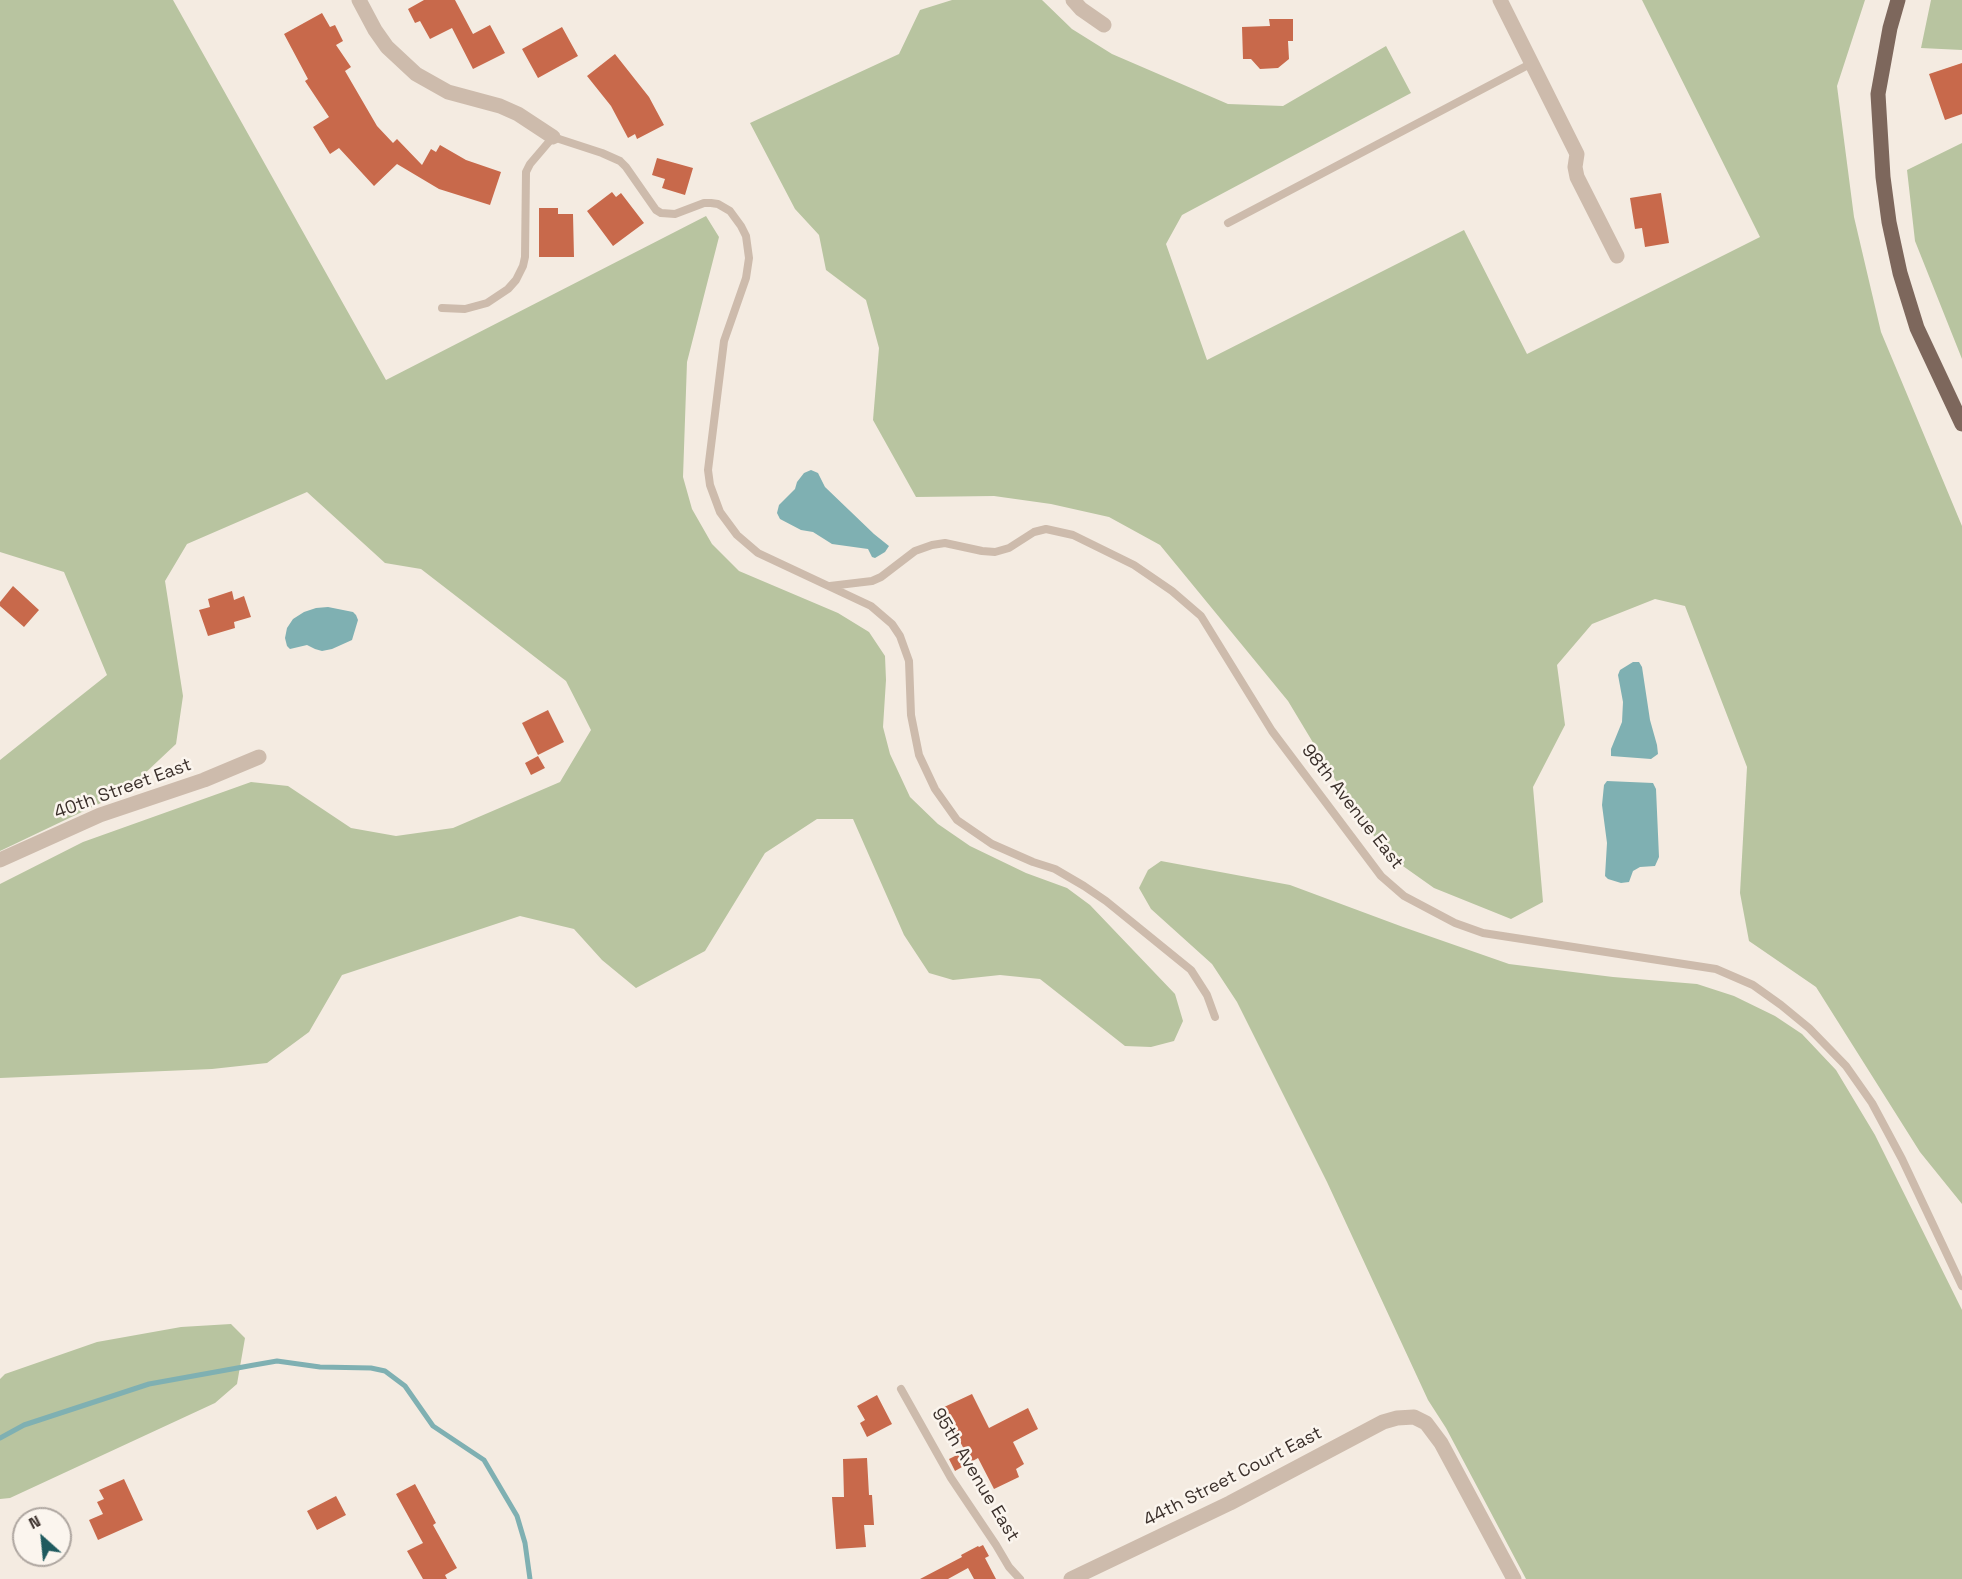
<!DOCTYPE html>
<style>
body{margin:0}
#map{position:relative;width:1962px;height:1579px;overflow:hidden;background:#f4ebe1;font-family:"Space Grotesk",sans-serif}
canvas{display:block}
.north{position:absolute;left:12px;top:1507px;width:60px;height:60px;box-sizing:border-box;background:#fbf5ee;border:2px solid #aea6a0;border-radius:50%;rotate:333deg;font-size:16px;font-weight:700;line-height:24px;text-align:center;color:#3b302b}
.north::after{content:'';display:block;margin:auto;width:21px;height:27px;background:#1f5a5e;clip-path:polygon(50% 0,100% 100%,50% 72%,0 100%)}
</style>
<div id="map">
<canvas width="1962" height="1579"></canvas>
<div class="north">N</div>
</div>
<script>
const ctx = document.querySelector('canvas').getContext('2d');
ctx.lineJoin = 'round';
function paint(path, color) {
  ctx.fillStyle = color;
  ctx.fill(path, 'evenodd');
}
function poly(rows) {
  const path = new Path2D();
  for (const r of rows) {
    path.moveTo(r[0], r[1]);
    for (let i = 2; i < r.length; i += 2) path.lineTo(r[i], r[i + 1]);
  }
  return path;
}
function strokePath(path, color, width, dash) {
  ctx.strokeStyle = color;
  ctx.lineWidth = width;
  ctx.lineCap = dash ? 'butt' : 'round';
  ctx.setLineDash(dash || []);
  ctx.stroke(path);
}
function label(font, color, halo, rows, align = 'center') {
  ctx.font = font + ' "Space Grotesk",sans-serif';
  ctx.lineWidth = 5;
  ctx.setLineDash([]);
  ctx.textBaseline = 'middle';
  ctx.strokeStyle = halo;
  ctx.fillStyle = color;
  for (const [text, x, y, turn = 0] of rows) {
    ctx.save();
    ctx.translate(x, y);
    ctx.rotate((+turn || 0) * Math.PI / 180);
    ctx.textAlign = isNaN(turn) ? turn : align;
    if (halo) ctx.strokeText(text, 0, 0);
    ctx.fillText(text, 0, 0);
    ctx.restore();
  }
}
paint(poly([
 [0,0,173,0,386,380,706,216,719,237,687,362,683,477,692,509,712,544,739,571,838,613,869,632,885,656,886,680,883,727,890,754,910,797,938,824,970,846,1026,873,1067,888,1090,905,1175,994,1183,1021,1174,1041,1151,1047,1125,1046,1040,979,1000,975,953,980,929,973,904,935,853,819,817,819,765,853,705,951,636,988,602,960,574,929,520,916,342,975,309,1032,267,1063,212,1069,0,1078,0,884,83,842,251,782,288,786,351,828,396,836,453,828,560,782,591,730,566,681,421,569,385,563,307,492,187,544,165,581,183,696,176,744,126,791,0,851,0,760,107,675,64,572,0,552],
 [952,0,1042,0,1072,29,1112,54,1228,104,1283,106,1386,46,1411,93,1182,215,1166,244,1207,360,1464,230,1527,354,1760,237,1642,0,1865,0,1837,86,1854,217,1881,332,1962,526,1962,1204,1920,1152,1816,987,1749,941,1740,893,1747,767,1685,606,1655,599,1592,624,1557,665,1565,725,1533,787,1543,902,1511,919,1434,888,1393,859,1356,814,1288,701,1160,545,1109,517,1051,504,994,496,916,497,873,420,879,348,866,300,826,270,819,235,795,209,750,123,899,54,920,10],
 [1931,0,1962,0,1962,50,1921,48],
 [1962,143,1962,359,1915,241,1907,170],
 [1161,861,1290,885,1403,927,1509,964,1613,977,1697,984,1734,996,1775,1016,1802,1034,1836,1070,1875,1135,1962,1310,1962,1579,1526,1579,1446,1428,1428,1400,1327,1182,1237,1002,1212,964,1151,909,1139,888,1148,870],
 [231,1324,245,1338,237,1384,215,1403,10,1498,0,1499,0,1379,5,1374,97,1342,181,1327]
]), '#b8c4a0');
paint(poly([
 [811,470,818,473,825,487,874,534,889,546,885,552,875,558,872,557,868,549,832,544,813,532,801,530,780,519,777,513,779,505,795,489,797,482,804,473],
 [328,607,353,612,356,615,358,620,352,640,332,649,322,651,315,649,307,645,290,649,287,646,285,638,287,628,293,619,304,612,316,608],
 [1633,662,1639,662,1642,667,1650,720,1657,745,1658,754,1651,759,1611,756,1611,749,1622,722,1623,702,1618,675,1620,670],
 [1607,781,1653,783,1656,789,1659,857,1655,866,1640,867,1633,871,1629,882,1621,883,1608,879,1605,876,1607,843,1602,805,1604,785]
]), '#7fb0b2');
strokePath(poly([
 [0,1438,24,1425,149,1384,254,1365,277,1361,320,1367,371,1368,385,1371,405,1386,433,1426,484,1460,517,1516,525,1543,530,1579]
]), '#7fb0b2', 5);
paint(poly([
 [424,0,455,0,473,34,490,25,505,53,473,69,452,28,430,39,420,21,415,23,408,9],
 [322,13,330,27,335,25,343,41,336,45,351,67,345,71,377,126,393,143,397,139,422,165,431,149,436,152,440,145,466,160,501,172,490,205,439,189,397,164,374,186,339,148,330,154,313,127,329,117,305,81,308,79,284,34],
 [1269,19,1293,19,1293,41,1288,41,1289,59,1278,68,1260,69,1251,59,1243,59,1242,27,1270,26],
 [562,27,578,56,538,78,522,49],
 [615,54,649,97,664,125,637,139,635,134,628,138,611,106,587,76],
 [1962,63,1962,114,1945,120,1929,74],
 [657,158,693,168,685,195,662,188,665,179,652,175],
 [612,192,616,197,621,193,644,223,613,246,587,211],
 [1661,193,1669,243,1645,247,1642,228,1635,229,1630,198],
 [539,208,558,208,558,214,573,214,574,257,539,257],
 [13,586,39,610,24,627,0,606,0,602],
 [232,591,234,600,244,596,251,617,234,622,235,628,208,636,199,610,210,607,208,599],
 [548,710,564,742,538,755,522,723],
 [538,756,545,768,531,775,525,763],
 [972,1394,989,1428,1028,1408,1038,1429,1013,1442,1024,1464,1016,1469,1019,1477,994,1489,978,1458,955,1471,949,1459,965,1451,942,1408],
 [877,1395,892,1424,867,1437,860,1423,865,1420,857,1406],
 [867,1458,869,1495,872,1495,874,1525,864,1525,866,1547,836,1549,832,1497,844,1497,843,1459],
 [124,1479,143,1520,98,1540,89,1520,103,1514,97,1502,104,1499,99,1490],
 [415,1484,436,1523,433,1525,457,1568,445,1575,447,1579,423,1579,407,1551,423,1543,396,1494],
 [336,1496,346,1515,317,1530,307,1511],
 [983,1545,989,1556,985,1558,996,1579,974,1579,968,1568,948,1579,920,1579,962,1557,961,1555,978,1546,979,1547]
]), '#c8694b');
strokePath(poly([
 [1228,223,1532,63],
 [442,308,465,309,487,303,508,289,516,280,523,266,525,257,526,172,530,164,553,137,602,153,620,161,626,167,656,210,661,213,675,214,704,203,711,203,718,204,730,211,741,226,746,236,749,258,746,278,724,341,708,470,710,485,720,512,737,535,758,553,871,606,892,624,900,636,909,661,911,715,919,755,935,789,957,820,992,844,1033,862,1055,869,1084,886,1106,901,1191,970,1207,995,1215,1017],
 [830,586,872,581,881,577,915,551,932,545,945,543,982,551,995,552,1009,548,1034,532,1046,529,1073,535,1134,565,1172,591,1201,616,1272,731,1381,876,1404,896,1455,923,1483,933,1716,969,1753,985,1781,1005,1809,1028,1846,1066,1872,1103,1902,1159,1962,1286],
 [901,1389,951,1478,996,1545,1009,1567,1020,1579]
]), '#cdbbac', 8);
strokePath(poly([
 [359,0,375,30,387,47,416,74,448,92,500,106,518,114,553,137],
 [1073,0,1081,9,1104,25],
 [1500,0,1577,154,1575,167,1577,177,1617,256],
 [0,860,100,815,204,780,259,757],
 [1071,1579,1230,1503,1383,1422,1397,1418,1414,1417,1426,1423,1441,1443,1514,1579]
]), '#cdbbac', 15);
strokePath(poly([
 [1898,0,1890,28,1878,94,1883,177,1889,222,1900,273,1917,328,1962,424]
]), '#7d675c', 15);
label('18px', '#3b302b', '#fbf5ee', [
 ["40th Street East",123,789,-20],
 ["98th Avenue East",1352,807,52],
 ["95th Avenue East",975,1475,59],
 ["44th Street Court East",1233,1477,-27]
]);
</script>
